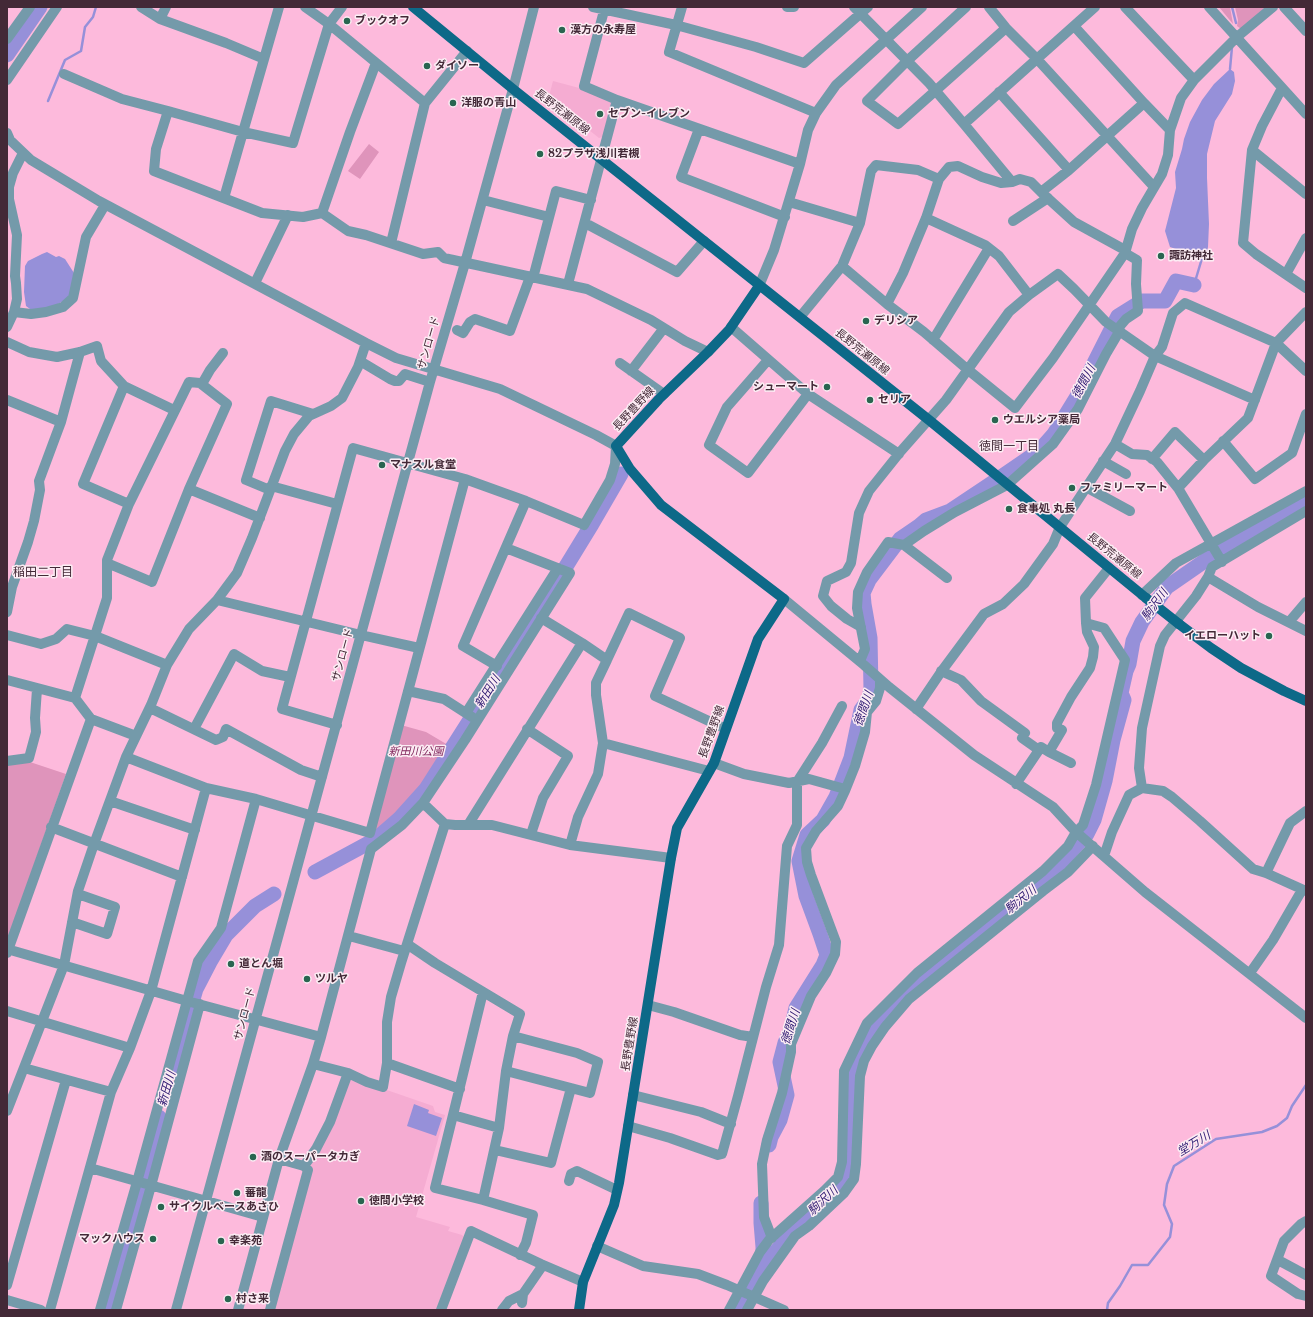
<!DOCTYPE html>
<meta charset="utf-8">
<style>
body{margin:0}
#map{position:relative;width:1313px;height:1317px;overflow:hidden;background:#fdbadc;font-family:"Libre Baskerville",serif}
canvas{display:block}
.frame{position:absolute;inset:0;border:8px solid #432937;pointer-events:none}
</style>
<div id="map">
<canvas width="1313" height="1317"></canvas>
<div class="frame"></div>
</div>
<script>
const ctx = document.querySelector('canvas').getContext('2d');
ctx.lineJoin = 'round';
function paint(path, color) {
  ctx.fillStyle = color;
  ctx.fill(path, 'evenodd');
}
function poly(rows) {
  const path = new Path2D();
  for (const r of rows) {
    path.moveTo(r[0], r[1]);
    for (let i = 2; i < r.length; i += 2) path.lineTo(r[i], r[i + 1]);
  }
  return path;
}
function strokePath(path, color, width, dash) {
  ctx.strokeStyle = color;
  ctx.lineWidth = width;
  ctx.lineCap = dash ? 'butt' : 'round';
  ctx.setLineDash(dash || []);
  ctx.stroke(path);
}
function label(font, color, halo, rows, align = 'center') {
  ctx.font = font + ' "Libre Baskerville","Noto Sans JP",serif';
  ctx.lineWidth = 3;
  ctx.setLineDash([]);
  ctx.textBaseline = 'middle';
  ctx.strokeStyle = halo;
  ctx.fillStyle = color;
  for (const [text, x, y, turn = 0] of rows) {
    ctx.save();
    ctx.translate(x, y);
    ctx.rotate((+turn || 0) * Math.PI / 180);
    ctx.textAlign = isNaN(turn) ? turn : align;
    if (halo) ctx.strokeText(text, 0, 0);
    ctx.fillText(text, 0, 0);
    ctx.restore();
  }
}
paint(poly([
 [553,81,583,89,610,100,613,105,605,136,599,138,574,118,566,115,548,100],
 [355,1079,433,1106,435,1112,445,1115,416,1217,450,1227,448,1231,462,1235,466,1239,438,1310,273,1310,311,1166,332,1123,349,1080]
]), '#f5acd2');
paint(poly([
 [1219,7,1230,7,1233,24],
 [1235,7,1266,7,1241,29,1237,26,1238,20],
 [369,144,379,152,360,179,348,171],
 [401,725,426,732,448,745,424,781,400,812,370,836],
 [30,762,66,774,7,941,7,765]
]), '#df94bb');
paint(poly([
 [1230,69,1234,72,1235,81,1232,94,1215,121,1207,154,1207,178,1209,224,1208,247,1205,259,1170,247,1165,231,1176,188,1175,172,1182,149,1184,139,1190,122,1202,100,1214,84],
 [47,252,56,257,59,256,65,259,74,273,70,295,65,300,49,309,30,309,26,306,24,292,25,266,28,261,42,254],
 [414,1104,429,1110,428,1113,442,1118,436,1136,407,1126]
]), '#9690d9');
strokePath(poly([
 [1232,7,1236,23],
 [1230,69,1232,47],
 [48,101,65,60,81,51,85,27,93,17,96,7],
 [1194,285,1203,255],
 [1107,1310,1108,1303,1120,1286,1132,1265,1148,1265,1170,1237,1172,1224,1164,1205,1167,1184,1174,1166,1216,1139,1262,1132,1277,1126,1287,1118,1292,1106,1306,1085]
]), '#9690d9', 2.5);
strokePath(poly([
 [7,55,40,7],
 [315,872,376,839,399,819,426,789,529,627,592,524,621,474],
 [172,1071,196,989,210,962,226,935,255,906,274,894],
 [769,1145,771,1137,780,1120,787,1095,780,1062,785,1043,791,1030,796,1008,823,965,827,955,820,934,806,896,799,861,807,835,823,820,836,797,851,758,861,710,869,699,871,689,870,638,864,604,863,593,869,580,900,539,919,526,926,520,950,511,1001,477,1039,451,1054,434,1078,395,1118,316,1142,301,1165,301,1176,281,1194,285],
 [761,1203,761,1223,763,1247,763,1271],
 [109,1310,144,1185,159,1117],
 [740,1310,773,1255,815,1206,839,1189,849,1163,849,1111,853,1066,869,1037,886,1015,905,993,991,925,1015,903,1051,876,1072,850,1087,834,1094,820,1105,781,1113,740,1124,700,1121,693,1126,671,1129,664,1133,641,1142,622,1167,587,1206,560,1306,499]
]), '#9690d9', 15);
strokePath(poly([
 [141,7,160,19,226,43,264,59],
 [305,7,329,24,425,103,391,243],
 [593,7,676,25,756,47,804,63,868,7],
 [605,7,584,86,617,100,800,164],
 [682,7,669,52,816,113],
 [787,7,794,7],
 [854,7,929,83,964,124,1012,182],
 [966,7,907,61,867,101,898,124,1006,28],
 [989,7,1006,28,1037,59,1154,187],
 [1125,7,1194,80],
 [1209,7,1306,114],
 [1284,7,1306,31],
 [160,19,166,7],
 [1074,26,1144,103],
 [7,39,30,7],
 [64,74,122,99,168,111,156,149,154,171,262,213,303,217,322,213],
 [7,80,57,7],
 [1282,88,1262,126,1252,150,1243,243,1256,254,1306,288],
 [999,92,1069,170],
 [425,103,467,51],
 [168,111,243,132,293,143,329,24,342,7],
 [964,124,1095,7],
 [699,129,681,177,785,217],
 [1170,130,1181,98,1194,80,1237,37,1273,7],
 [7,133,10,140,31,160,99,201,366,343,396,358,500,389,596,435,616,446,615,464,610,480,584,525,526,501,465,479,353,448,282,709,337,725],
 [1252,150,1306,194],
 [1041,192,1074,222,1125,250],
 [224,198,279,7],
 [483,200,549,217],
 [789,202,860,223],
 [322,213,348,231,366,235,423,254,438,252,444,258,587,289,651,320,685,341,708,352],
 [322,213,350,132,376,63],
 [926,218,985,245,999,256,1029,295],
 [1013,221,1048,198],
 [585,223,677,272,704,241],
 [842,266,887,304,924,332,967,369,1015,408,1053,358,1125,253,1132,229,1142,208,1162,174,1168,155,1170,130,1144,103,1069,170,1041,192,1031,182,1020,179,1012,182,1001,183,982,177,958,166,949,167,939,179,926,218,903,273,887,304],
 [1286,274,1306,238],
 [533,278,556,191,591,200],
 [255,283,288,215],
 [568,284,617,100],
 [759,286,774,250,800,164,808,130,816,113,836,85,922,7],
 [14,312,31,314,46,312,63,307,73,298,86,237,105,205],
 [800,317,842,266,860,223,871,171,876,165,918,170,939,179],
 [7,327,14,312,17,299,16,283,15,276,17,235,9,199,9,187,13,173,23,153],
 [731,327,808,394,899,454],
 [457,330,463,333,470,322,475,319,510,331,530,277],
 [933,340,989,248],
 [7,342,29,352,57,357,80,352,97,346,101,361,124,386,174,410],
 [768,360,727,407,709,445,748,473,808,394],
 [360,361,390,379,395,381,399,381,405,374,430,382],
 [620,363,664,394],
 [631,371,664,328],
 [202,384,210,370,223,353],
 [124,386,83,484,129,504],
 [7,400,61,422,80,352],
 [1223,441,1255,479,1292,453,1306,414],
 [1115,444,1132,454,1147,455,1157,462,1178,488,1222,562],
 [1152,459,1175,432,1204,460],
 [1103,461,1126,474],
 [271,486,337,504],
 [1086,487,1130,511],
 [1178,488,1204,460,1248,418,1276,343,1306,312],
 [189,489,260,518],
 [270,490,246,480,271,401,313,414],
 [904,545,947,578],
 [1208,577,1258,607,1306,631],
 [1142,595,1176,563,1306,491],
 [784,599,864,665,889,687,974,755,1053,807,1076,832,1145,892,1306,1018],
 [217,600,361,635,419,648],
 [7,612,12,587,28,542,34,521,40,490,39,481,55,438,61,422],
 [1289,622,1306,602],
 [861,627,847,619,831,606,823,596,827,581,846,572,851,563,859,513,869,491,901,451,946,400,1009,312,1029,295,1058,274,1074,289,1106,322,1155,356,1255,400],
 [7,635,41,644,56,639,67,629,95,636,167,665],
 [582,643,607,660,629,613,680,638,655,696,726,729],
 [607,660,596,683,596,695,603,743,709,771],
 [860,661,865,649,857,608,858,592,867,572,888,542,904,545,924,531,955,512,1007,485,1053,444,1078,409,1106,354,1119,332,1120,326,1126,319,1138,311,1136,284,1137,260,1125,253],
 [497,666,463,646,526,501],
 [941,671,961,680,981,701,1025,733,1022,738,1039,750],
 [7,680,75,698,91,719,136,736],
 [408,691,444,699,472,717],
 [75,698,107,598,107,560,129,504,189,382,200,383,227,404,189,489,152,582,107,563],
 [150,708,216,740,223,737,226,729,301,770,322,777],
 [916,709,941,672,984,614,1003,604,1024,584,1053,544,1060,527,1115,444,1140,391,1155,356,1162,347,1173,313,1185,303,1276,343,1306,371],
 [466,713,558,568],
 [194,729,234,654,262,671,290,677],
 [527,729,568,756,543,798,531,834],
 [1049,752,1071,763],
 [126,757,206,788,256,799,370,833,465,479],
 [7,761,29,758,36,732,35,718,37,689],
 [714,763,744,774,789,783,809,779,845,789],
 [1016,784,1041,747,1049,752,1062,730,1057,728,1057,723,1071,697,1090,668,1093,657,1094,647,1087,632,1086,623],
 [1142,788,1139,768,1142,728,1160,646,1165,635,1196,596,1208,577,1212,567,1306,511],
 [110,801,195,830],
 [423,803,445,824,455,825,492,825,570,845,671,858],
 [468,825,582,643,541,618],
 [51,827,182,877],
 [570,845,578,817,598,774,603,743],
 [1104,856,1112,832,1129,795,1142,788,1163,791,1172,797,1200,821,1253,869,1266,873,1306,891],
 [1266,873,1290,823,1306,811],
 [72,922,107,934,115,907,78,894],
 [349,936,404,951],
 [407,944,435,963,520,1014,513,1036,506,1071,499,1128,483,1200,435,1188,453,1115,499,1128],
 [7,949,187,1001,321,1037],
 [7,953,91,719],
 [1250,973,1273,940,1302,890],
 [648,1005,674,1012,740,1035,753,1037],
 [7,1011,130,1048],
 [387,1063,460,1089],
 [313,1064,348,1073,367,1082,383,1087,387,1063,387,1022,391,997,401,963,445,824],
 [24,1068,111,1092],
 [506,1071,590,1093,598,1062,577,1053,513,1036],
 [633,1095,701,1112,731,1124],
 [7,1111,64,965,78,891,94,844,126,757,151,705,167,665,189,629,217,600,237,573,252,538,285,451,294,434,309,416,331,406,342,398,358,367,366,343],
 [453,1115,483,992],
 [628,1126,670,1138,718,1155,722,1154,738,1096,766,987,779,945,787,846,797,825,797,782,822,743,842,706],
 [495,1150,551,1163,571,1088],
 [304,1166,316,1149,330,1122,348,1073],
 [90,1168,263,1217],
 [569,1181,571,1174,577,1171,617,1190],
 [483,1200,533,1215,526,1243,520,1255],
 [1306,1221,1301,1224,1284,1241,1271,1276,1298,1294,1306,1296],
 [772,1238,764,1217,762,1164,767,1140,782,1093,791,1052,791,1044,811,996,826,973,835,954,836,942,811,875,807,862,806,848,816,831,838,806,845,791,855,766,865,732,867,712,876,701,880,688,880,679],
 [597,1246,643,1266,698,1274,727,1285,784,1310],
 [1278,1260,1306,1275],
 [7,1285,66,1080],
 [7,1300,41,1310],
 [522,1303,523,1294,543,1265],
 [50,1310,111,1092,130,1048,151,991,206,788],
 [100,1310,137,1182,198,961,221,928,256,799],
 [116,1310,151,1186,200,1004],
 [176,1310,430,382,465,263,513,89,534,7],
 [238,1310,279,1159,313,1064,321,1037,371,849,402,825,423,803,465,740,570,573,506,548],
 [270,1310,308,1170,304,1166,279,1159],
 [441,1310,471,1231,541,1264,583,1282],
 [502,1310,509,1301,523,1294],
 [729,1310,760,1252,769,1240,824,1191,838,1177,842,1162,844,1071,867,1023,917,973,1043,871,1068,846,1076,832,1083,825,1096,785,1125,660,1104,628,1086,623,1085,598,1109,568],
 [747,1310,763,1281,795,1236,809,1226,844,1193,854,1179,856,1164,860,1076,864,1061,872,1046,885,1027,909,999,1043,891,1068,872,1093,846]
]), '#749aaa', 10);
strokePath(poly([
 [413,7,513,89,929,420,1146,598],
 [1179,624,1211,648,1241,668,1284,691,1306,701],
 [579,1310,583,1282,614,1205,619,1183,671,858,677,828,714,763,758,639,784,599,661,505,630,469,616,446,659,399,708,352,729,330,759,286]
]), '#0d6988', 10);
strokePath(poly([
 [1146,598,1179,624]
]), '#0d6988', 10);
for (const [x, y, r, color] of [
 [347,21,4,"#296550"],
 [562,30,4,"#296550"],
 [427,66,4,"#296550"],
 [453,103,4,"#296550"],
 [600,114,4,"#296550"],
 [540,154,4,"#296550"],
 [1161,256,4,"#296550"],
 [866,321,4,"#296550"],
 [827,387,4,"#296550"],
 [870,400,4,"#296550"],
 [995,420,4,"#296550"],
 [382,465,4,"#296550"],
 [1072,488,4,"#296550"],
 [1009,509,4,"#296550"],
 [1269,636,4,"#296550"],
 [231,964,4,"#296550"],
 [307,979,4,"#296550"],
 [253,1157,4,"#296550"],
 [237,1193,4,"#296550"],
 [361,1201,4,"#296550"],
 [161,1207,4,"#296550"],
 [153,1239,4,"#296550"],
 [221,1241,4,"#296550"],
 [228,1299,4,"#296550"]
]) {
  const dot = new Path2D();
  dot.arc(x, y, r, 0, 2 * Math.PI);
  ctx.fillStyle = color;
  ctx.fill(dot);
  strokePath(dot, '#fcedf4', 1.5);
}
label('bold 11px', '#432937', '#fcedf4', [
 ["ブックオフ",355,21],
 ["漢方の永寿屋",570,30],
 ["ダイソー",435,66],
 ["洋服の青山",461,103],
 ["セブン-イレブン",608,114],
 ["82プラザ浅川若槻",548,154],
 ["諏訪神社",1169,256],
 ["デリシア",874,321],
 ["シューマート",819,387,"right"],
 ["セリア",878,400],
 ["ウエルシア薬局",1003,420],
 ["マナスル食堂",390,465],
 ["ファミリーマート",1080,488],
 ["食事処 丸長",1017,509],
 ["イエローハット",1261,636,"right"],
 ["道とん堀",239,964],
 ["ツルヤ",315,979],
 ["酒のスーパータカぎ",261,1157],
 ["蕃龍",245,1193],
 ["徳間小学校",369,1201],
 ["サイクルベースあさひ",169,1207],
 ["マックハウス",145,1239,"right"],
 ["幸楽苑",229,1241],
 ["村さ来",236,1299]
], 'left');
label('11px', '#432937', '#fcedf4', [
 ["長野荒瀬原線",562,112,38],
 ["サンロード",429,343,-74],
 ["長野荒瀬原線",862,352,39],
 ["長野豊野線",634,409,-47],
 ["長野荒瀬原線",1114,556,39],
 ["サンロード",343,655,-75],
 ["長野豊野線",712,732,-70],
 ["サンロード",245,1014,-75],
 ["長野豊野線",630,1044,-81]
]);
label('italic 11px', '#82285e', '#fcedf4', [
 ["新田川公園",416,752]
]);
label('italic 12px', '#352176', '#fcedf4', [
 ["徳間川",1084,382,-62],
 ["駒沢川",1155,605,-54],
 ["新田川",488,692,-58],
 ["徳間川",864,709,-71],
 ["駒沢川",1021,900,-39],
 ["徳間川",791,1027,-72],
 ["新田川",167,1089,-74],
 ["堂万川",1194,1144,-31],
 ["駒沢川",823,1201,-43]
]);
label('12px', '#432937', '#fcedf4', [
 ["徳間一丁目",1009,447],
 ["稲田二丁目",43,573]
]);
</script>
